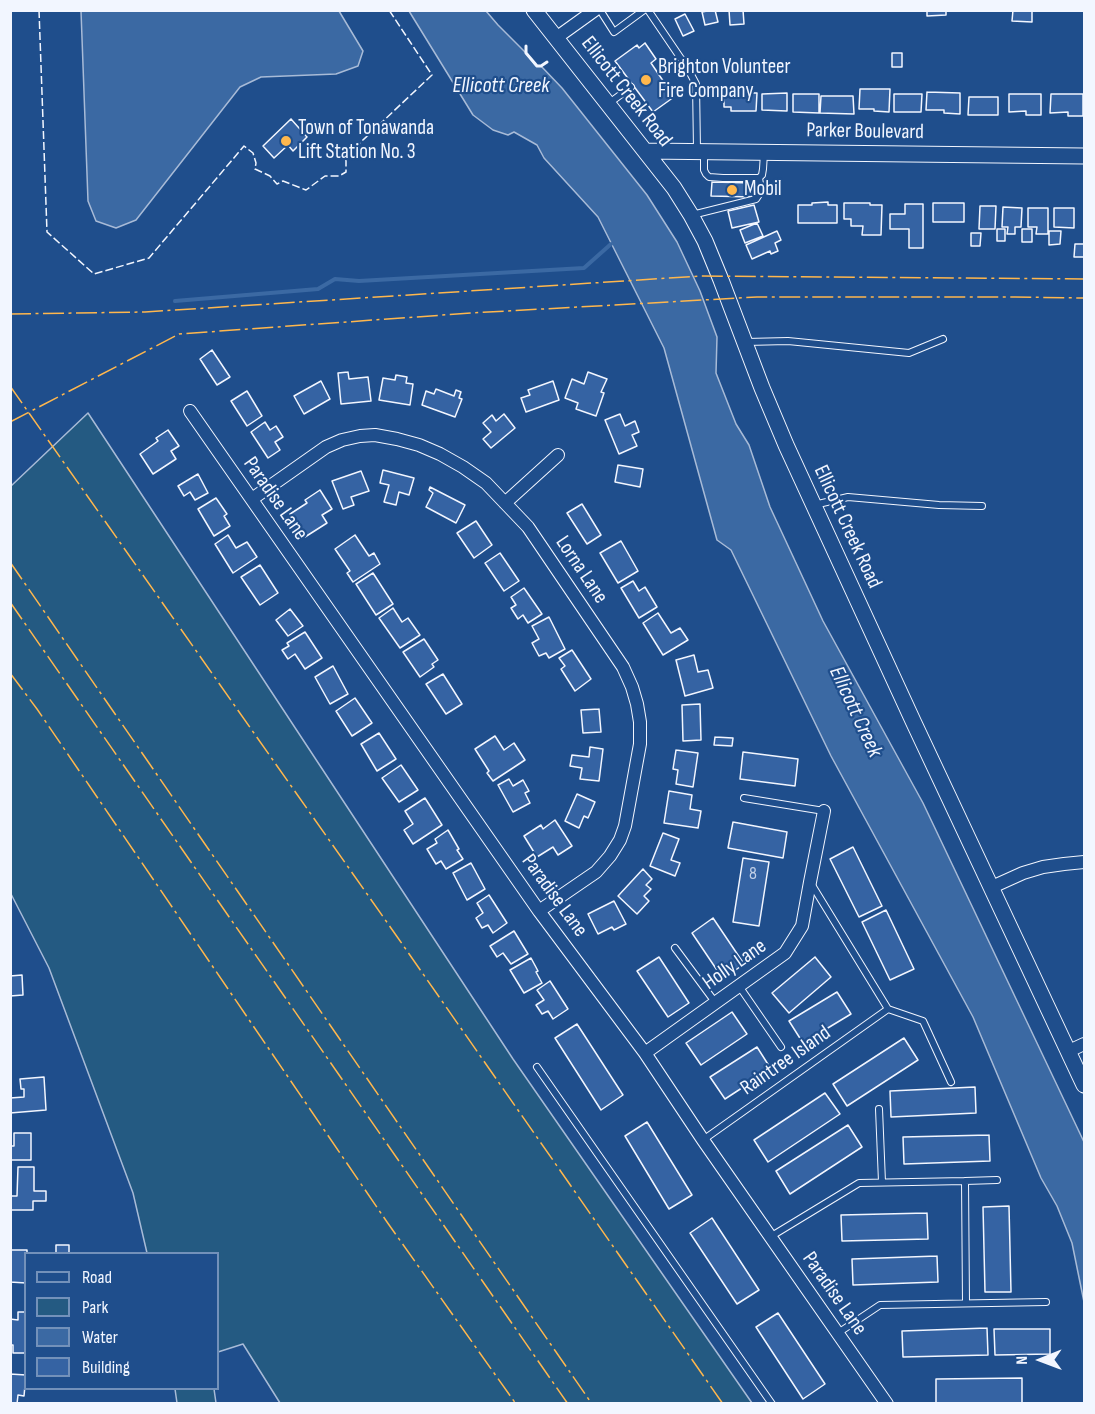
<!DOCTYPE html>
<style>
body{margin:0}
#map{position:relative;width:1095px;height:1414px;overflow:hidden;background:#1f4e8c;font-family:"Sofia Sans Condensed",sans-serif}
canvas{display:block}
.frame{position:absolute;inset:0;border:12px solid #f2f6ff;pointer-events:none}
.legend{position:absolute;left:24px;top:1252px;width:195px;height:138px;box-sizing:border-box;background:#1f4e8c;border:2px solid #7391ba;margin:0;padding:8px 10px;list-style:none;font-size:18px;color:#f2f6ff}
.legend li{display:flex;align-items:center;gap:12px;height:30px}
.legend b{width:30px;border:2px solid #7391ba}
.north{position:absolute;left:1011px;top:1330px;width:60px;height:60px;-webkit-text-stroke:4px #1f4e8c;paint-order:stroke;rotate:269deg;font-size:16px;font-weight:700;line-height:24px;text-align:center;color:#f2f6ff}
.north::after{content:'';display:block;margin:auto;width:21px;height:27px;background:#f2f6ff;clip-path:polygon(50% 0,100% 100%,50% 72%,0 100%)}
</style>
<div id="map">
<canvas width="1095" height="1414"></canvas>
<div class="frame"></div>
<ul class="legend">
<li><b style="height:8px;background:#1f4e8c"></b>Road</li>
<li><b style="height:16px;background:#245a82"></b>Park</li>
<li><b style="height:16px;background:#3b69a3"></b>Water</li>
<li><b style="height:16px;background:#3563a3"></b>Building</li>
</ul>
<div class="north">N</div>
</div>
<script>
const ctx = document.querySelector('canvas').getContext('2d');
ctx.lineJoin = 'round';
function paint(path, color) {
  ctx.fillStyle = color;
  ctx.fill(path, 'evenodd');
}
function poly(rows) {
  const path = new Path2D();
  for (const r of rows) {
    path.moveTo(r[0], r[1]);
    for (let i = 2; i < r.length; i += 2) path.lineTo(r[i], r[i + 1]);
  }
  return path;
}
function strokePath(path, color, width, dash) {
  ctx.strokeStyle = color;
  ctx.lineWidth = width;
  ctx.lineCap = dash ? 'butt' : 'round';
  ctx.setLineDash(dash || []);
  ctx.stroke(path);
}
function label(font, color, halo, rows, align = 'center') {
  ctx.font = font + ' "Sofia Sans Condensed",sans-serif';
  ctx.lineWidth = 4.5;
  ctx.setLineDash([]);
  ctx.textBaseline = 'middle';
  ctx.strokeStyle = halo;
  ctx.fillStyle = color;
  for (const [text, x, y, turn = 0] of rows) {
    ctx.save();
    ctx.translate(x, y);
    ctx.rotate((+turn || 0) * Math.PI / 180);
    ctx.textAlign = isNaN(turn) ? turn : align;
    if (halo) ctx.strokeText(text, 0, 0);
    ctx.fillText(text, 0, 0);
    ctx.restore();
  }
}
const green = poly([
 [88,413,513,1059,752,1403,280,1403,243,1344,218,1352,218,1254,147,1253,133,1193,49,968,11,894,11,486,88,413],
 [175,1389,214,1389,216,1403,177,1403,175,1389]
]);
paint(green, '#245a82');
strokePath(green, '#a8bbd7', 1.5);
const water = poly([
 [81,11,339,11,363,51,358,66,336,74,261,77,240,87,136,220,116,228,96,221,88,201,81,11],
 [409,11,486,11,498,25,526,53,536,66,541,66,562,88,647,195,677,242,700,291,717,337,716,373,736,424,749,445,770,507,823,621,923,803,1084,1142,1084,1302,1072,1243,1057,1206,1041,1178,973,1017,831,756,731,550,717,540,664,348,598,217,544,158,537,145,514,132,508,135,493,130,473,115,409,11]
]);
paint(water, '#3b69a3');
strokePath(water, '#a8bbd7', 1.5);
strokePath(poly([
 [175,301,318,289,335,279,359,281,584,268,611,244]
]), '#3b69a3', 4);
const building = poly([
 [712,10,715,10,718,22,705,25,702,12,712,10],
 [729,10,743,10,744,24,730,25,729,10],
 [927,10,946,10,946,15,927,16,927,10],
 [1013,10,1032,10,1032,22,1012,21,1013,10],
 [685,14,694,31,683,36,675,19,685,14],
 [645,43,656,59,651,63,674,97,653,112,615,61,637,45,639,48,645,43],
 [892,53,902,53,902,67,892,67,892,53],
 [860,89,890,89,889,112,874,111,874,109,859,109,860,89],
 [724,90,741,90,741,93,757,93,756,111,731,111,731,107,724,107,724,90],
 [927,92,960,93,960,114,944,113,944,110,926,110,927,92],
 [787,93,787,111,762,110,762,94,787,93],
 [793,94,819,94,819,113,793,112,793,94],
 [894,94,922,94,921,112,894,112,894,94],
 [1009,94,1041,94,1041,115,1026,115,1026,111,1009,112,1009,94],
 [1051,94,1083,94,1083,116,1068,116,1068,112,1050,113,1051,94],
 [821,96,853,96,854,114,820,113,821,96],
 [969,97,998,97,998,115,968,115,969,97],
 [291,119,307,137,293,151,288,145,274,158,263,146,291,119],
 [712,182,753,183,753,197,711,196,712,182],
 [828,202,828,205,837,205,837,223,798,223,798,205,812,205,812,203,828,202],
 [844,203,870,203,870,205,882,205,881,235,862,235,863,226,851,226,851,219,844,219,844,203],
 [933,203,964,203,964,222,933,222,933,203],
 [905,204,923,204,923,248,909,248,909,229,890,229,890,214,905,214,905,204],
 [754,205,759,222,732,228,728,211,754,205],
 [980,206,996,206,995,229,979,229,980,206],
 [1003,207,1022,208,1021,227,1015,227,1015,234,1007,234,1008,227,1002,227,1003,207],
 [1028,208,1048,208,1048,234,1036,234,1037,227,1028,227,1028,208],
 [1054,208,1074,208,1074,228,1054,227,1054,208],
 [757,223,763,236,745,243,740,230,757,223],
 [997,229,1005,229,1005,241,997,241,997,229],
 [1022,229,1032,229,1032,242,1022,242,1022,229],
 [777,231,781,240,775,243,778,251,771,254,770,251,752,259,746,245,777,231],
 [1049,231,1061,231,1060,244,1049,245,1049,231],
 [971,233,981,233,980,246,971,246,971,233],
 [1075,244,1084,244,1084,257,1074,257,1075,244],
 [212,350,230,377,217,385,200,359,212,350],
 [348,372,349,379,368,377,371,401,341,404,338,373,348,372],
 [588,372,607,379,601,392,604,393,596,416,576,409,578,403,565,398,572,379,584,384,588,372],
 [396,375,407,377,406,383,413,384,410,405,379,400,383,378,395,380,396,375],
 [321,381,330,399,304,414,294,396,321,381],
 [553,381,559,400,526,412,521,398,530,395,528,390,553,381],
 [436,389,454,396,456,390,461,392,459,398,462,399,455,417,422,405,426,391,434,394,436,389],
 [247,391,262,416,247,426,231,401,247,391],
 [504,414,515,428,491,448,483,439,491,432,483,423,492,415,496,421,504,414],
 [620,414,625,426,635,421,639,432,632,435,637,446,619,454,605,420,620,414],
 [265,422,270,430,276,426,283,437,275,442,280,450,268,458,251,432,265,422],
 [168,430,179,446,171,451,176,459,153,474,140,454,158,441,156,438,168,430],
 [618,465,643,469,640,487,615,482,618,465],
 [383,470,414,478,409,495,399,492,396,505,384,502,389,485,380,483,383,470],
 [361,471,369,491,351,497,354,505,343,509,332,481,361,471],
 [198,474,208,493,195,500,190,492,184,496,178,486,198,474],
 [430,487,465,505,456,523,426,507,433,493,429,490,430,487],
 [320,490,332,509,322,515,327,523,305,537,290,514,307,503,305,500,320,490],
 [216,498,227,514,224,516,230,526,214,536,198,509,216,498],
 [582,504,601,535,587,544,567,513,582,504],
 [476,521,492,545,474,558,457,533,476,521],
 [228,535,236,548,247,542,257,557,233,573,215,544,228,535],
 [355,535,369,556,374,553,380,564,353,582,347,573,350,571,335,549,355,535],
 [621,541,638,571,618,583,600,553,621,541],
 [500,553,519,581,504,591,485,563,500,553],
 [260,565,278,593,260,605,241,577,260,565],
 [373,573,393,604,376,615,356,584,373,573],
 [633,581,639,591,645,587,657,607,639,618,621,588,633,581],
 [524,588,542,614,528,623,523,615,518,619,511,608,516,605,511,597,524,588],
 [393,608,402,622,408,618,420,635,400,648,379,618,393,608],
 [290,609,303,626,288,636,276,620,290,609],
 [658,613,671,633,680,628,688,640,663,655,643,623,658,613],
 [549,617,565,649,549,658,546,653,539,656,532,643,539,639,532,626,549,617],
 [305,632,322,658,305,669,295,654,288,659,282,650,289,646,287,643,305,632],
 [424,639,438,660,432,664,434,667,420,677,403,652,424,639],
 [572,650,591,679,575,691,561,669,565,666,559,658,572,650],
 [694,655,698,672,708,670,713,688,685,696,676,660,694,655],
 [333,666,348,694,330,704,315,677,333,666],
 [443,674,462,704,446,714,426,684,443,674],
 [355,698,372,723,352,736,336,711,355,698],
 [700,704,701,740,683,741,682,705,700,704],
 [599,709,601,732,583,733,581,710,599,709],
 [379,733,396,759,377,771,361,744,379,733],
 [495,736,504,750,514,743,525,760,493,781,487,773,489,771,475,749,495,736],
 [715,737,733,738,732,746,714,745,715,737],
 [590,747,603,749,599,781,580,779,582,768,570,766,572,755,589,757,590,747],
 [676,750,698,753,693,787,676,784,678,770,673,769,676,750],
 [743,752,798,759,795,786,740,779,743,752],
 [401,765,418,790,399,802,382,778,401,765],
 [509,779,513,786,523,780,529,791,525,793,530,803,513,812,498,785,509,779],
 [669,791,692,795,690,809,701,811,698,828,664,823,669,791],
 [577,794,595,802,588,818,584,816,579,828,565,821,577,794],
 [425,798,442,825,413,844,404,830,413,824,405,811,425,798],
 [555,820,572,846,558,855,553,847,537,857,524,836,541,825,543,829,555,820],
 [733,822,787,832,783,858,728,848,733,822],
 [448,830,459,849,457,850,463,859,446,869,441,861,436,864,427,849,437,843,435,839,448,830],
 [663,833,679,839,671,860,680,863,675,876,650,866,663,833],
 [853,847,882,906,859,917,830,859,853,847],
 [743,858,769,862,759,926,733,922,743,858],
 [471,863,485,889,467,900,453,873,471,863],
 [643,869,652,879,646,885,651,889,644,896,649,901,637,914,618,896,643,869],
 [489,895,507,923,493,933,488,925,482,928,476,918,483,913,477,903,489,895],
 [614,901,626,924,614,930,612,927,598,934,588,914,614,901],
 [886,910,914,969,890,980,862,922,886,910],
 [713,918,744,964,723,979,692,933,713,918],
 [514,931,528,954,511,964,503,953,497,957,490,946,514,931],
 [659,957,689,1003,668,1017,637,971,659,957],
 [815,957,831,977,789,1013,772,993,815,957],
 [531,958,538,971,536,972,542,983,524,993,510,970,531,958],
 [22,975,23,995,10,996,10,976,22,975],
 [550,981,568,1009,553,1019,548,1011,542,1014,536,1005,544,1000,537,990,550,981],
 [837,992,851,1014,803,1043,789,1021,837,992],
 [732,1012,747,1034,701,1065,686,1043,732,1012],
 [577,1024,623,1095,601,1110,555,1038,577,1024],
 [904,1038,918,1060,847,1106,833,1084,904,1038],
 [757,1047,771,1069,725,1099,710,1077,757,1047],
 [44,1077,46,1110,10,1113,10,1098,24,1097,24,1089,21,1089,20,1079,44,1077],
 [975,1087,976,1113,891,1117,890,1091,975,1087],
 [825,1093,840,1114,768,1162,754,1140,825,1093],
 [647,1122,692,1195,669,1209,625,1136,647,1122],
 [848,1125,862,1147,790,1194,776,1171,848,1125],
 [14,1133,31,1133,31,1160,11,1160,11,1146,14,1146,14,1133],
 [989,1135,990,1161,904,1164,903,1137,989,1135],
 [18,1167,34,1167,34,1191,46,1191,46,1201,33,1201,33,1210,10,1210,10,1196,17,1196,18,1167],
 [1009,1206,1011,1292,985,1292,983,1207,1009,1206],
 [927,1213,928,1239,842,1241,841,1215,927,1213],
 [712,1218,759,1290,737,1304,690,1233,712,1218],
 [56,1245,69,1245,69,1254,56,1253,56,1245],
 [10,1250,27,1250,27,1254,26,1254,26,1283,10,1282,10,1250],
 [937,1256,938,1282,853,1285,852,1259,937,1256],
 [18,1312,26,1312,26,1353,13,1353,13,1345,10,1345,10,1319,18,1320,18,1312],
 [778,1313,825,1384,803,1399,756,1327,778,1313],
 [987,1328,988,1355,903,1357,902,1331,987,1328],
 [994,1329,1050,1329,1050,1354,995,1355,994,1329],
 [10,1374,26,1375,24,1396,18,1395,17,1404,10,1404,10,1374],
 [1022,1378,1022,1404,936,1404,936,1379,1022,1378]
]);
paint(building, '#3563a3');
strokePath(building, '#f2f6ff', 1.5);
const service = poly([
 [600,10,614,32,644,10],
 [648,10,688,69,696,84,697,150],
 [608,104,631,87],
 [704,151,704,170,706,174,709,177,723,178,759,178,762,175,763,169,764,153],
 [692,215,756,199,760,193,760,184,759,178],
 [746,342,788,341,909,353,943,339],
 [814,505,848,497,939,505,982,506],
 [744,798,824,811],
 [812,885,888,1009,923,1021,951,1082],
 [675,948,715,1002],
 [739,986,781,1047],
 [537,1067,772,1404],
 [879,1109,882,1182],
 [703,1140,888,1009],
 [965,1181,997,1180],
 [770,1237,859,1183,965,1181,966,1303],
 [838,1333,880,1305,1046,1302]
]);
const minor = poly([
 [556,38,595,10],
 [190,411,539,911,645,1053,703,1140,887,1404],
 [252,499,326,447,342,440,360,436,375,435,397,439,419,445,440,454,463,467,486,483,528,527,623,667,632,687,637,704,640,722,640,744,625,826,620,840,610,856,596,872,539,911],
 [505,503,558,455],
 [992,887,1023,873,1043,867,1064,864,1084,862],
 [1069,1051,1084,1044],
 [645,1053,785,953,802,926,810,882,824,811]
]);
const tertiary = poly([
 [534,10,674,188,691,215,705,241,721,280,762,388,786,445,913,721,1084,1085],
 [646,151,1084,156]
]);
strokePath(service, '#f2f6ff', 8);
strokePath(minor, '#f2f6ff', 14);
strokePath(tertiary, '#f2f6ff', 17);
strokePath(service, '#1f4e8c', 6);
strokePath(minor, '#1f4e8c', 12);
strokePath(tertiary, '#1f4e8c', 15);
strokePath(poly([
 [39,10,47,232,94,274,149,258,244,146,253,153,256,163,255,169,270,176,277,184,283,181,306,190,325,176,339,176,346,172,346,156,432,75,389,10]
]), '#f2f6ff', 1.5, [8, 3]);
strokePath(poly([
 [526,46,526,53,537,66,541,66,547,62]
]), '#f2f6ff', 3);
strokePath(poly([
 [10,314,145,312,701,276,1084,279],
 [10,386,398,938,723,1404],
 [10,422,179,334,471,313,757,297,1015,297,1084,298],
 [10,562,592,1404],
 [10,602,568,1404],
 [10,673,37,709,387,1222,516,1404]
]), '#ffb74d', 1.5, [21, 4.5, 3, 4.5]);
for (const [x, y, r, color] of [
 [646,80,6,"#ffb74d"],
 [286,141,6,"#ffb74d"],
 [732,190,6,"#ffb74d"]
]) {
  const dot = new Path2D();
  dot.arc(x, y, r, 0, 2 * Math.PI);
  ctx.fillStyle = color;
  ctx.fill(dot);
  strokePath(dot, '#1f4e8c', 2);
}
label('18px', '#c3d1e8', null, [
 ["8",753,874]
]);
label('21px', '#f2f6ff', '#1f4e8c', [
 ["Brighton Volunteer",658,68],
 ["Fire Company",658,92],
 ["Town of Tonawanda",298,129],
 ["Lift Station No. 3",298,153],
 ["Mobil",744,190]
], 'left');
label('21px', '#f2f6ff', '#1f4e8c', [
 ["Ellicott Creek Road",626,92,52],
 ["Parker Boulevard",865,132,1],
 ["Paradise Lane",275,499,55],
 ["Ellicott Creek Road",847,527,65],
 ["Lorna Lane",581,570,56],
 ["Paradise Lane",554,896,54],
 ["Holly Lane",735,965,-35],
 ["Raintree Island",786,1061,-35],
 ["Paradise Lane",834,1294,55]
]);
label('italic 22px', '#f2f6ff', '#1f4e8c', [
 ["Ellicott Creek",501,86],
 ["Ellicott Creek",855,712,65]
]);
</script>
